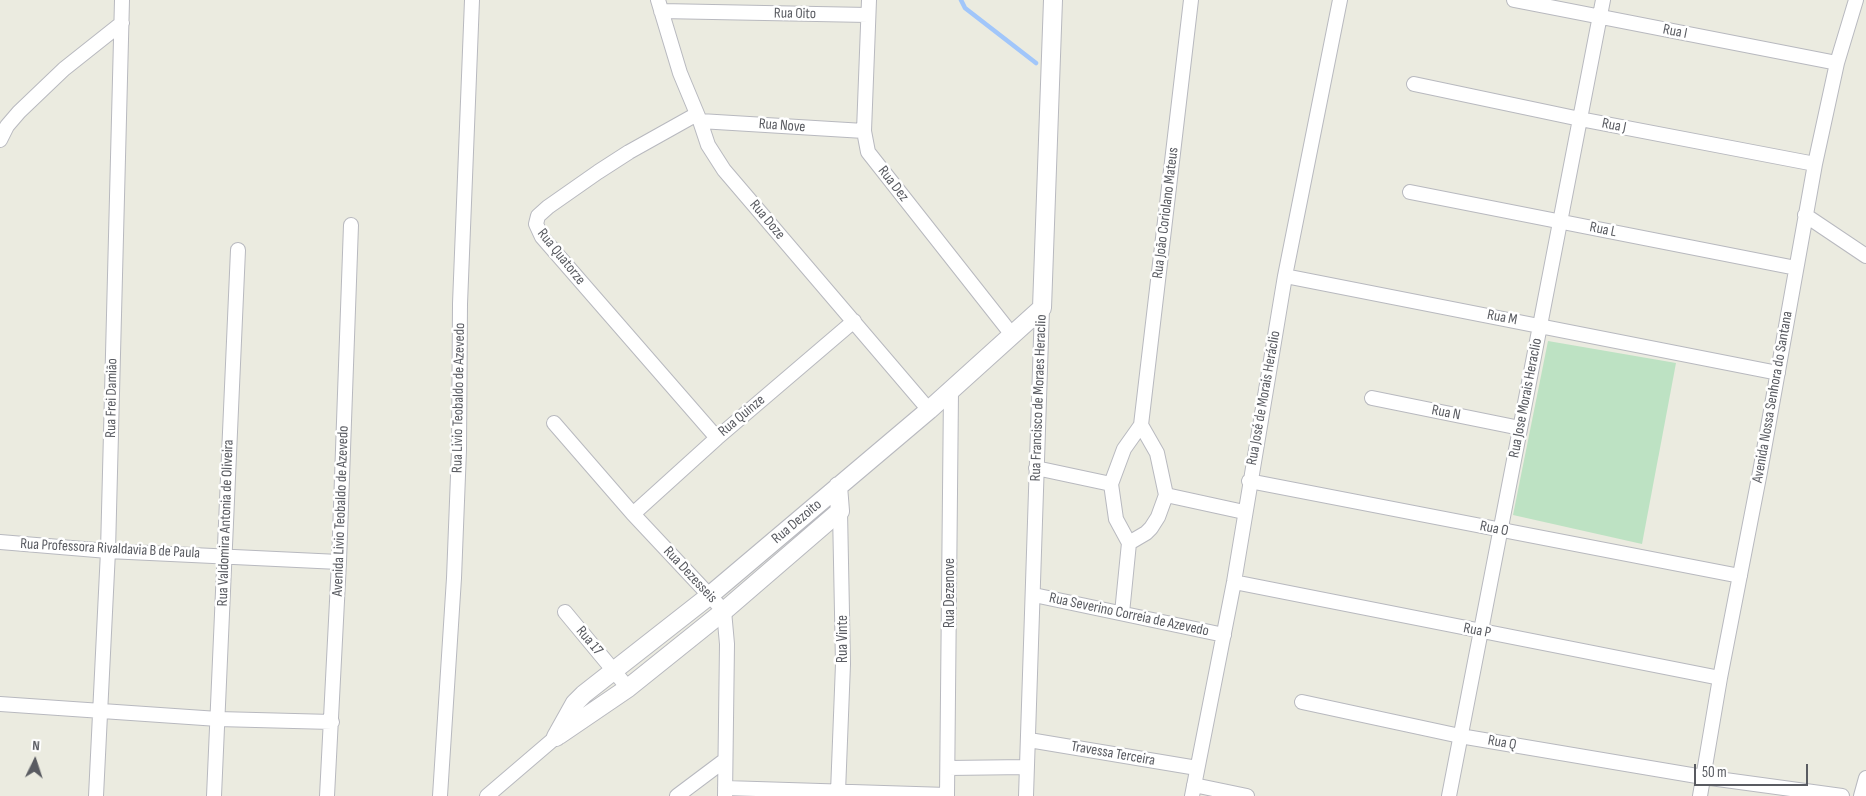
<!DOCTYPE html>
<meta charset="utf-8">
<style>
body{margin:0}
#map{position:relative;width:1866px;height:796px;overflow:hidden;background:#ebebe0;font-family:"Sofia Sans Condensed",sans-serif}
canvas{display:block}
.north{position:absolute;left:10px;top:736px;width:50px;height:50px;-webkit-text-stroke:4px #fff;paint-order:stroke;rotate:4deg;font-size:14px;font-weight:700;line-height:20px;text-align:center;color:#595b61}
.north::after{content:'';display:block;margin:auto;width:18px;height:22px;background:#595b61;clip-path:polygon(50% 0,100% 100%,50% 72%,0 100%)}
.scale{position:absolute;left:1694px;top:764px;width:114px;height:22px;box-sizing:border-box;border:2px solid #595b61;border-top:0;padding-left:6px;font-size:15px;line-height:18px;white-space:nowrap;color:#595b61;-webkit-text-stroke:4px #fff;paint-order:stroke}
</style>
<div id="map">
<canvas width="1866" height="796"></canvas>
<div class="north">N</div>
<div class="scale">50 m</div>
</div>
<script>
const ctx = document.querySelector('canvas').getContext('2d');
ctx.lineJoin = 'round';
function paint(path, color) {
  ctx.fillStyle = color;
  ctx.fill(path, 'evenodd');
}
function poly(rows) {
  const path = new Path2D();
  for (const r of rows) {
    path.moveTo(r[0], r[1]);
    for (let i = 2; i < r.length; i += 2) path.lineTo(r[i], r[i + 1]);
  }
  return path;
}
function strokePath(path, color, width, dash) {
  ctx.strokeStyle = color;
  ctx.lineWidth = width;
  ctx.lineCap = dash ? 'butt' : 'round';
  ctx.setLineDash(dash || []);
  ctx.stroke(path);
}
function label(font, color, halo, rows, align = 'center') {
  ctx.font = font + ' "Sofia Sans Condensed",sans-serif';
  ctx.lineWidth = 5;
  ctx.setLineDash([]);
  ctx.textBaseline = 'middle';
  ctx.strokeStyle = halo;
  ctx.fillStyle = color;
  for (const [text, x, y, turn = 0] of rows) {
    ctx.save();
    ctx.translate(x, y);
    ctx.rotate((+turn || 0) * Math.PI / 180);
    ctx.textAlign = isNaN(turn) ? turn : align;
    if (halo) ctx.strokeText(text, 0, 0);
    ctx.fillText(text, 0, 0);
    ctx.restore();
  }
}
paint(poly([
 [1548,341,1676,363,1642,544,1513,515]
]), '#bde2c3');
strokePath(poly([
 [961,0,965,8,1036,63]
]), '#a1c6fa', 4.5);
const minor = poly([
 [658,0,680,73,700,121,708,145,724,170,929,410],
 [869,0,864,131,868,152,1013,336],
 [1514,0,1837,63],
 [661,11,868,15],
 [1414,84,1580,119,1815,164],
 [697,114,629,152,598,172,548,207,538,216,536,224,542,237,717,438],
 [700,121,864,131],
 [0,140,7,126,19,112,64,69,122,23],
 [1410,192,1796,268],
 [1805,215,1866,256],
 [1285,276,1778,373],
 [1372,398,1520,428],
 [554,423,633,514,724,611,727,644,725,796],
 [1036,468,1111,484],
 [1249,481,1740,576],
 [1166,495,1244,512],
 [633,514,717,438,854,321],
 [0,542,108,551,339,562],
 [1129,543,1146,533,1151,528,1158,517,1166,495,1157,453,1141,425],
 [1234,582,1720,678],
 [1034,595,1224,635],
 [565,612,628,688],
 [1122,613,1129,543,1116,519,1111,484,1124,449,1141,425,1191,0],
 [1302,702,1460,736,1703,777,1842,796],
 [0,704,218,719,332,722],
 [1029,740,1197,768],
 [948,768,1027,767],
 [1194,785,1247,796],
 [725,788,947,795],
 [838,792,843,664,840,511],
 [96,796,108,551,122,0],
 [214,796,238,250],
 [327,796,339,562,351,225],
 [440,796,454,578,459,450,460,304,472,0],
 [487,796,556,737],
 [677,796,725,760],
 [947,796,951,391],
 [1026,796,1042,308],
 [1192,796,1234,582,1285,276,1340,0],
 [1449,796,1603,0],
 [1700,796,1720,678,1760,472,1815,164,1837,63,1856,0],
 [1861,796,1866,778]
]);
const tertiary = poly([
 [559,735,628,688,724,611,840,511,838,486],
 [556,737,575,703,584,694,709,596,929,410,1042,308,1053,0]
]);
strokePath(minor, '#b8b9bf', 16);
strokePath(tertiary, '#b8b9bf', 20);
strokePath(minor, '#fff', 14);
strokePath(tertiary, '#fff', 18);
label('15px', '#595b61', '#fff', [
 ["Rua Oito",795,14,1],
 ["Rua I",1675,32,11],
 ["Rua Nove",782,126,4],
 ["Rua J",1614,126,11],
 ["Rua Dez",893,184,52],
 ["Rua João Coriolano Mateus",1166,213,-83],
 ["Rua Doze",767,220,50],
 ["Rua L",1603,230,11],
 ["Rua Quatorze",561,257,51],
 ["Rua M",1502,318,11],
 ["Avenida Nossa Senhora do Santana",1773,397,-80],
 ["Rua Frei Damião",112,398,-89],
 ["Rua Livio Teobaldo de Azevedo",459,398,-89],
 ["Rua Francisco de Moraes Heraclio",1039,398,-88],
 ["Rua José de Morais Heráclio",1264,398,-80],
 ["Rua Jose Morais Heraclio",1526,398,-79],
 ["Rua N",1446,413,11],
 ["Rua Quinze",742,416,-40],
 ["Avenida Livio Teobaldo de Azevedo",341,511,-88],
 ["Rua Dezoito",797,522,-40],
 ["Rua Valdomira Antonia de Oliveira",226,523,-88],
 ["Rua O",1494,529,11],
 ["Rua Professora Rivaldavia B de Paula",110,549,3],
 ["Rua Dezesseis",690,575,47],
 ["Rua Dezenove",950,593,-90],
 ["Rua Severino Correia de Azevedo",1129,615,12],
 ["Rua P",1477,631,11],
 ["Rua Vinte",843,639,-90],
 ["Rua 17",589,641,50],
 ["Rua Q",1502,743,10],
 ["Travessa Terceira",1113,754,10]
]);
</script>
